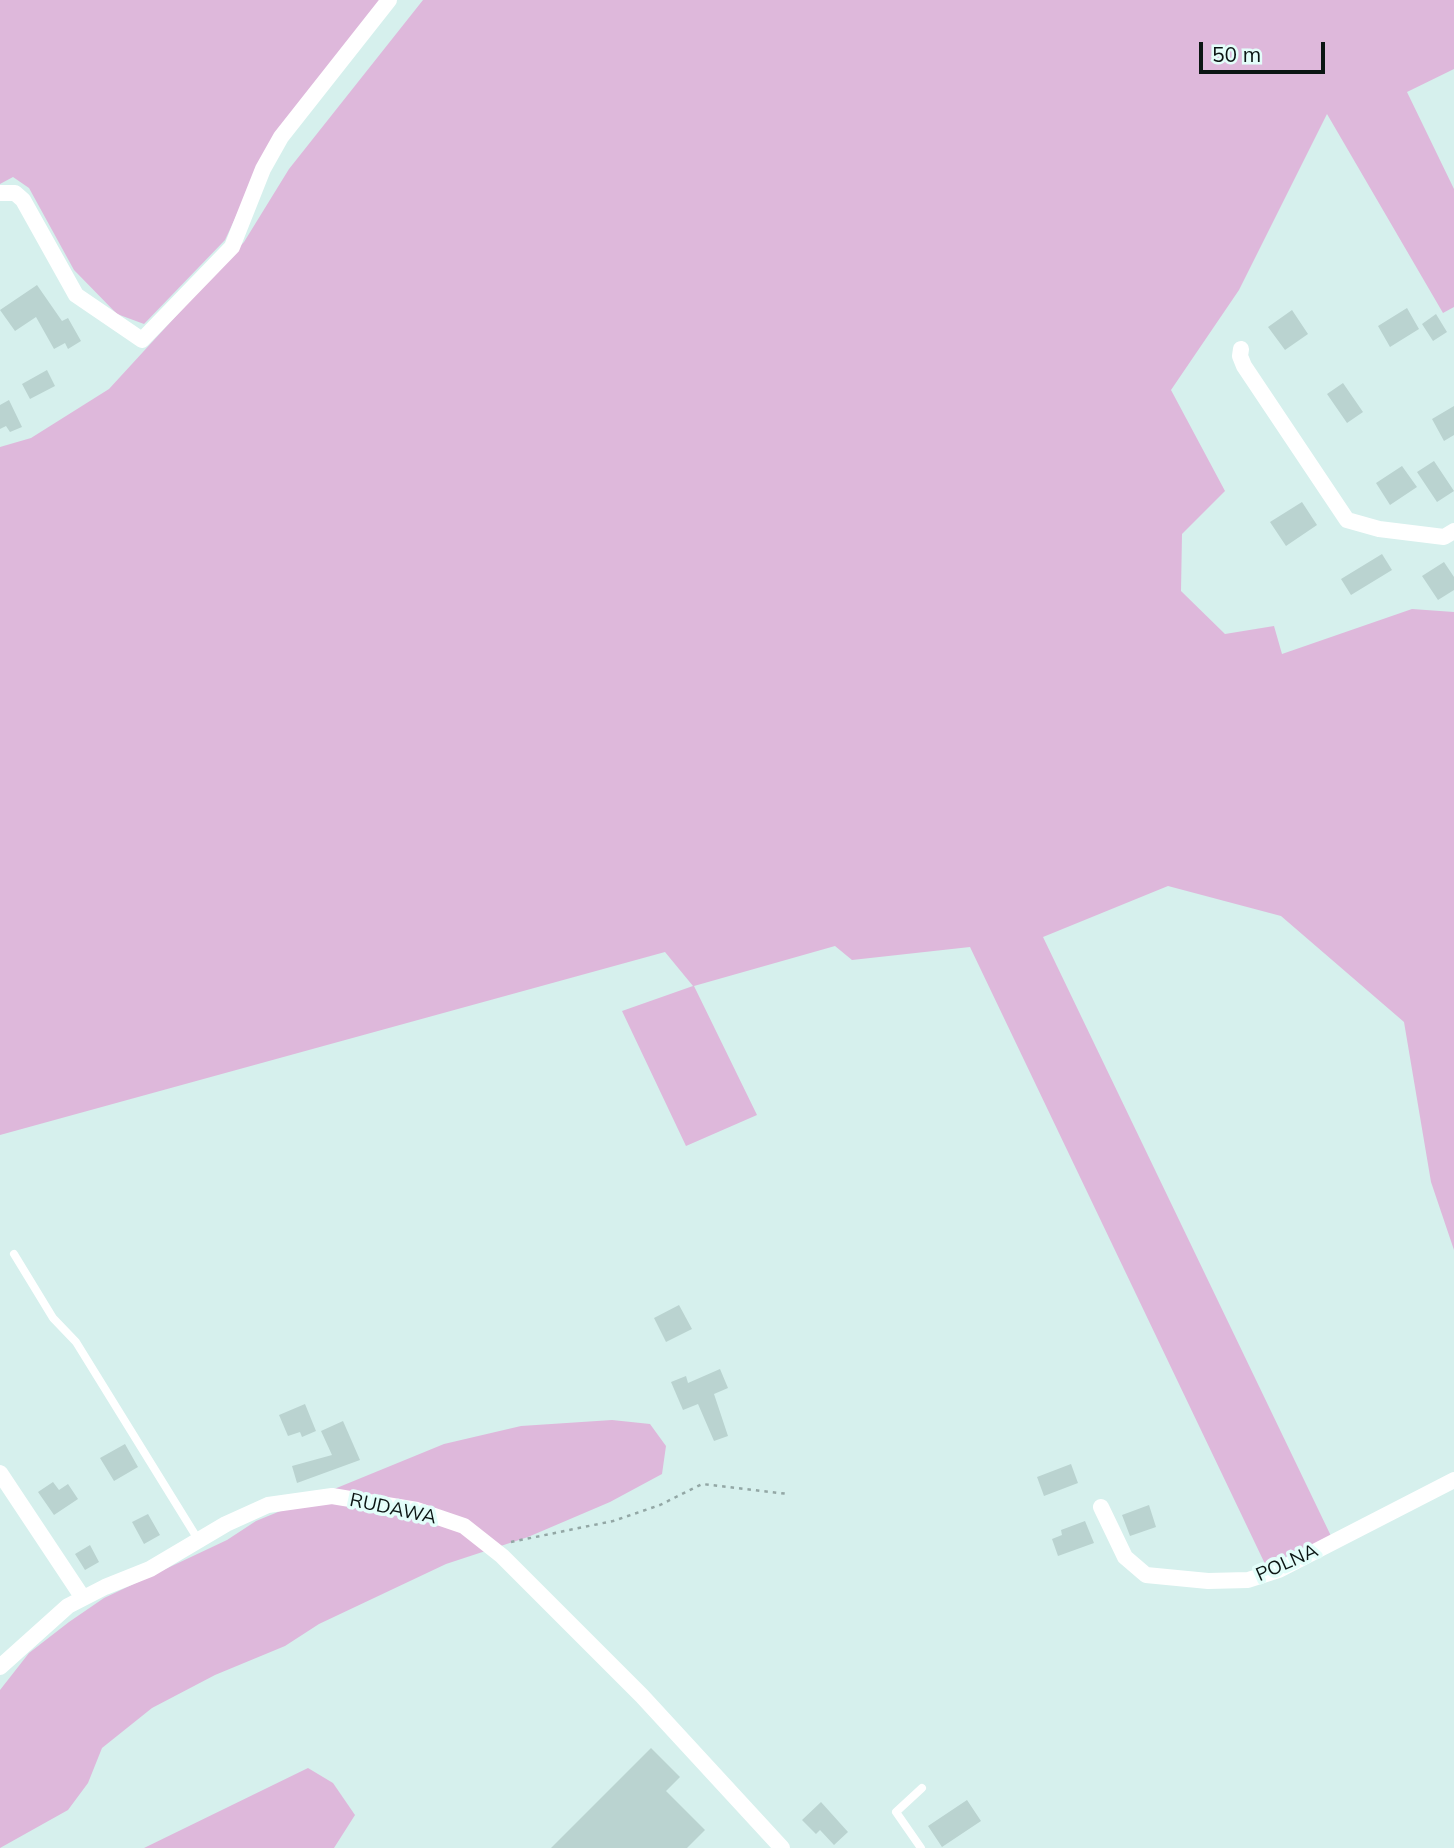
<!DOCTYPE html>
<style>
body{margin:0}
#map{position:relative;width:1454px;height:1848px;overflow:hidden;background:#d6f0ed;font-family:Mulish,sans-serif}
canvas{display:block}
.scale{position:absolute;left:1199px;top:42px;width:126px;height:32px;box-sizing:border-box;border:4px solid #0b1513;border-top:0;padding-left:9px;font-size:21px;line-height:24px;white-space:nowrap;color:#0b1513;-webkit-text-stroke:5px #e3fefa;paint-order:stroke}
</style>
<div id="map">
<canvas width="1454" height="1848"></canvas>
<div class="scale">50 m</div>
</div>
<script>
const ctx = document.querySelector('canvas').getContext('2d');
ctx.lineJoin = 'round';
function paint(path, color) {
  ctx.fillStyle = color;
  ctx.fill(path, 'evenodd');
}
function poly(rows) {
  const path = new Path2D();
  for (const r of rows) {
    path.moveTo(r[0], r[1]);
    for (let i = 2; i < r.length; i += 2) path.lineTo(r[i], r[i + 1]);
  }
  return path;
}
function strokePath(path, color, width, dash) {
  ctx.strokeStyle = color;
  ctx.lineWidth = width;
  ctx.lineCap = dash ? 'butt' : 'round';
  ctx.setLineDash(dash || []);
  ctx.stroke(path);
}
function label(font, color, halo, rows, align = 'center') {
  ctx.font = font + ' Mulish,sans-serif';
  ctx.lineWidth = 7;
  ctx.setLineDash([]);
  ctx.textBaseline = 'middle';
  ctx.strokeStyle = halo;
  ctx.fillStyle = color;
  for (const [text, x, y, turn = 0] of rows) {
    ctx.save();
    ctx.translate(x, y);
    ctx.rotate((+turn || 0) * Math.PI / 180);
    ctx.textAlign = isNaN(turn) ? turn : align;
    if (halo) ctx.strokeText(text, 0, 0);
    ctx.fillText(text, 0, 0);
    ctx.restore();
  }
}
paint(poly([
 [0,0,380,0,271,141,225,240,144,324,117,314,74,270,29,188,13,177,0,184],
 [423,0,1454,0,1454,69,1407,92,1454,189,1454,307,1443,313,1327,114,1239,290,1171,390,1225,491,1182,534,1181,591,1225,634,1274,626,1282,654,1412,609,1454,612,1454,1250,1431,1182,1404,1022,1281,916,1168,886,1043,937,1331,1536,1266,1566,970,947,852,960,835,946,694,986,757,1115,686,1146,622,1011,693,986,665,952,0,1135,0,447,31,438,109,389,244,242,289,169],
 [612,1420,650,1424,666,1446,662,1474,610,1502,528,1537,446,1564,319,1624,285,1646,215,1675,152,1708,102,1748,88,1783,68,1810,0,1848,0,1690,29,1653,69,1622,104,1598,227,1540,256,1521,444,1444,521,1426],
 [308,1768,333,1783,355,1815,334,1848,144,1848]
]), '#deb8db');
paint(poly([
 [37,285,62,321,68,318,81,341,68,349,65,343,54,349,36,317,15,331,0,310],
 [1407,308,1419,329,1390,347,1378,326],
 [1292,310,1308,334,1285,350,1268,327],
 [1436,314,1447,332,1433,341,1422,324],
 [47,370,55,386,30,399,22,384],
 [1343,383,1363,412,1347,423,1327,394],
 [9,400,22,427,10,432,6,426,0,429,0,405],
 [1454,406,1454,435,1444,441,1432,419],
 [1434,461,1454,491,1437,502,1417,472],
 [1402,466,1417,487,1390,505,1376,483],
 [1302,502,1317,525,1286,546,1270,522],
 [1382,554,1392,570,1351,595,1341,579],
 [1444,562,1454,577,1454,590,1438,600,1422,576],
 [679,1305,692,1329,666,1342,654,1318],
 [720,1369,728,1388,714,1394,728,1436,714,1441,698,1404,683,1410,671,1382,686,1376,688,1383],
 [305,1404,316,1431,302,1437,300,1432,288,1436,279,1415],
 [343,1421,360,1460,297,1483,292,1466,332,1455,321,1431],
 [125,1444,138,1467,114,1481,100,1458],
 [1071,1464,1078,1483,1044,1496,1037,1477],
 [53,1482,59,1490,68,1484,78,1499,54,1515,38,1492],
 [1149,1505,1156,1527,1130,1536,1122,1515],
 [148,1514,160,1535,144,1544,132,1522],
 [1085,1521,1094,1543,1058,1556,1052,1539,1062,1535,1061,1530],
 [90,1545,99,1562,85,1570,75,1554],
 [651,1748,680,1777,666,1791,705,1830,687,1848,551,1848],
 [967,1800,981,1821,942,1847,928,1826],
 [821,1802,848,1832,834,1845,820,1830,816,1834,802,1820]
]), '#bad3d0');
strokePath(poly([
 [511,1542,613,1521,660,1505,702,1484,788,1494]
]), '#93a7a5', 2.5, [3.5, 5]);
strokePath(poly([
 [14,1254,53,1318,76,1342,199,1541],
 [921,1848,896,1812,922,1788]
]), '#fff', 8);
strokePath(poly([
 [0,193,15,193,23,200,76,295,142,340,232,247,263,169,281,137,389,0],
 [1241,349,1240,356,1244,366,1347,520,1379,529,1444,537,1454,531],
 [0,1473,83,1598],
 [1101,1507,1125,1557,1146,1575,1208,1581,1248,1580,1279,1570,1454,1480],
 [0,1667,68,1606,105,1587,150,1569,226,1524,268,1505,332,1496,417,1510,464,1526,502,1556,642,1696,782,1848]
]), '#fff', 16);
label('19px', '#0b1513', '#e3fefa', [
 ["RUDAWA",393,1509,12],
 ["POLNA",1287,1563,-24]
]);
</script>
